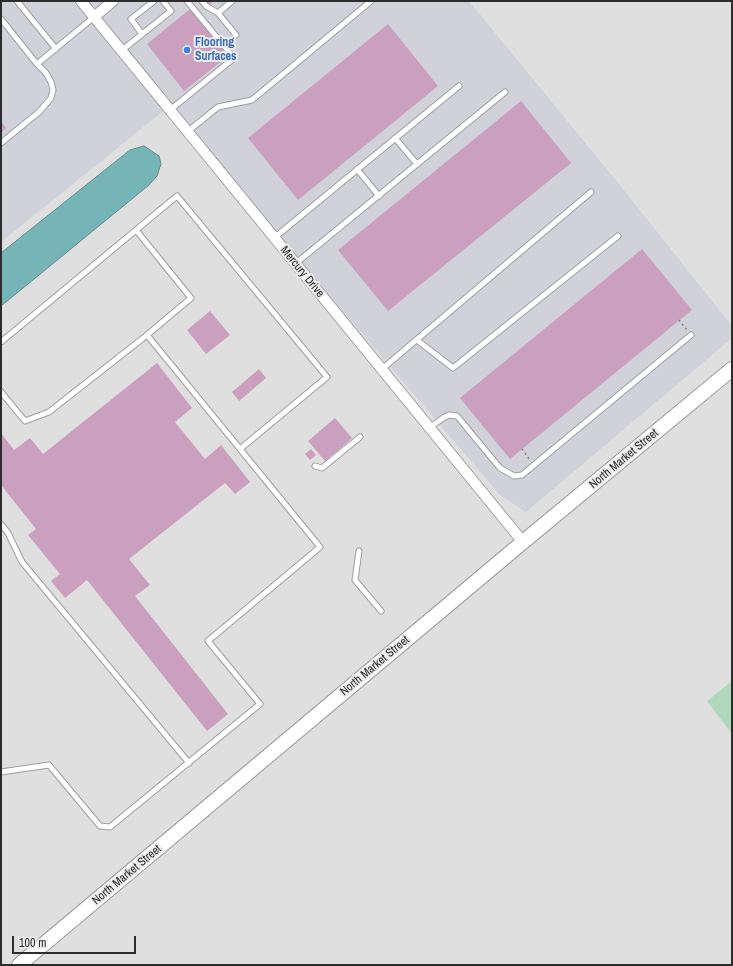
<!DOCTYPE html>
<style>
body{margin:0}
#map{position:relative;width:733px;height:966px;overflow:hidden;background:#dfdfe0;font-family:"Archivo Narrow",sans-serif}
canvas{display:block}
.frame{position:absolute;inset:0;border:2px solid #2c2c2d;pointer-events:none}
.scale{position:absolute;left:12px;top:936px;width:124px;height:18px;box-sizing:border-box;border:2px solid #2c2c2d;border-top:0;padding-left:5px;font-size:12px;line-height:14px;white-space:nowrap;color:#2c2c2d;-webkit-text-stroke:3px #ececed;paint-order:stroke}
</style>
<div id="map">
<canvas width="733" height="966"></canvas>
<div class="frame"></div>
<div class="scale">100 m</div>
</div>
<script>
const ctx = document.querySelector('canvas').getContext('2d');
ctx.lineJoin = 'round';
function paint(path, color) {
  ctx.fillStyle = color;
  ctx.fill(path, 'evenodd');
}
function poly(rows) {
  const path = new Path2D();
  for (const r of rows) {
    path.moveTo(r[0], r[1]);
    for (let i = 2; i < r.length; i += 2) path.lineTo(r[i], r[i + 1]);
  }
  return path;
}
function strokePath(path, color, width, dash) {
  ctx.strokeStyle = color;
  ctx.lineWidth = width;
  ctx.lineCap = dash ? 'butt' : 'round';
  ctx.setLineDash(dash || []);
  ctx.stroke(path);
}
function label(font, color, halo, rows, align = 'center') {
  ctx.font = font + ' "Archivo Narrow",sans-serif';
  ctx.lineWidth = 4;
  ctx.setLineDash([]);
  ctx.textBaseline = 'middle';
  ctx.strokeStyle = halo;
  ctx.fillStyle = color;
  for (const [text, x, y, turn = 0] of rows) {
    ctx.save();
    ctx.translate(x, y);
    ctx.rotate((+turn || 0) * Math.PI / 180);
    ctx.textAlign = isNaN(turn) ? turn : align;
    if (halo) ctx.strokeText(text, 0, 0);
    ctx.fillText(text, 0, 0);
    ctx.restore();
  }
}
paint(poly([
 [1,1,469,1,619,184,732,326,732,338,526,512,500,495,316,280,172,104,1,242]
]), '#d1d1da');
paint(poly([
 [732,681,732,734,707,701]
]), '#afd8be');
const water = poly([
 [144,146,159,156,161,164,157,176,149,185,1,306,1,253,130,150,144,146]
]);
paint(water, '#76b5b7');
strokePath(water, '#608c8e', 1);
paint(poly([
 [206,1,214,1,209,5],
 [190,9,228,56,184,91,147,44],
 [388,24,438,86,298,200,248,138],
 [521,101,571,163,388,311,338,250],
 [1,121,6,128,1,133],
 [642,249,692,310,510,459,460,398],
 [210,311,230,335,206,354,187,330],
 [157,363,192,408,175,422,205,459,221,445,250,482,235,494,225,483,129,559,150,585,135,596,228,714,207,731,87,580,65,598,51,581,60,574,28,535,36,529,1,485,1,433,14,450,30,438,43,454],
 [259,369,266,378,239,401,232,392],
 [335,418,352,438,325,461,308,441],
 [311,449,316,455,310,460,305,454]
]), '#cba0be');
const lane = poly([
 [17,1,56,49],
 [202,1,206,6,218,13,232,1],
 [218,13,236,35],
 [1,19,37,64,94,17],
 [142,34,131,19,154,1],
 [121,51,171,11,163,1],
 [170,110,234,58,187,1],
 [187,132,218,107,252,100,371,1],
 [395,138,417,164],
 [1,143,39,112,51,98,53,90,51,82,46,73,37,64],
 [357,169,379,196],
 [136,230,191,298,147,335],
 [274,238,459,86],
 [295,264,505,92],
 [417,340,453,368,618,236],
 [1,342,177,196,327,377,240,449,320,547,208,641,260,704,110,827,100,826,49,765,1,772],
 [382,369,591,192],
 [1,392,25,421,49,412,147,335,240,449],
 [429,428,443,418,449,415,457,416,500,468,514,476,522,475,691,335],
 [315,466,322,468,360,437],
 [1,524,8,533,22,562,189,763],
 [359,551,355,580,381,611]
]);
const street = poly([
 [81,1,523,542],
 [94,17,113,1]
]);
const secondary = poly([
 [19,965,523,542,732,369]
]);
strokePath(lane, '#9e9e9f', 7);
strokePath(street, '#9e9e9f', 12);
strokePath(secondary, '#9e9e9f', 16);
strokePath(poly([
 [679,320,687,330],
 [522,449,530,460]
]), '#828283', 1.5, [2, 3]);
strokePath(lane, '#fff', 5);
strokePath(street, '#fff', 10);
strokePath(secondary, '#fff', 14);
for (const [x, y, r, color] of [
 [187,50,4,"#3f7fe0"]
]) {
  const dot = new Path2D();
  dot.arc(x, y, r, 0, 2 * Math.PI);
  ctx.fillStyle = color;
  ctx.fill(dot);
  strokePath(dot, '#ececed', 1.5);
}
label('bold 12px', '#366cbe', '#ececed', [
 ["Flooring",195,43],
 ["Surfaces",195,57]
], 'left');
label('12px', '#2c2c2d', '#ececed', [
 ["Mercury Drive",302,272,51],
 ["North Market Street",624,459,-40],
 ["North Market Street",375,666,-40],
 ["North Market Street",127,875,-40]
]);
</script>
